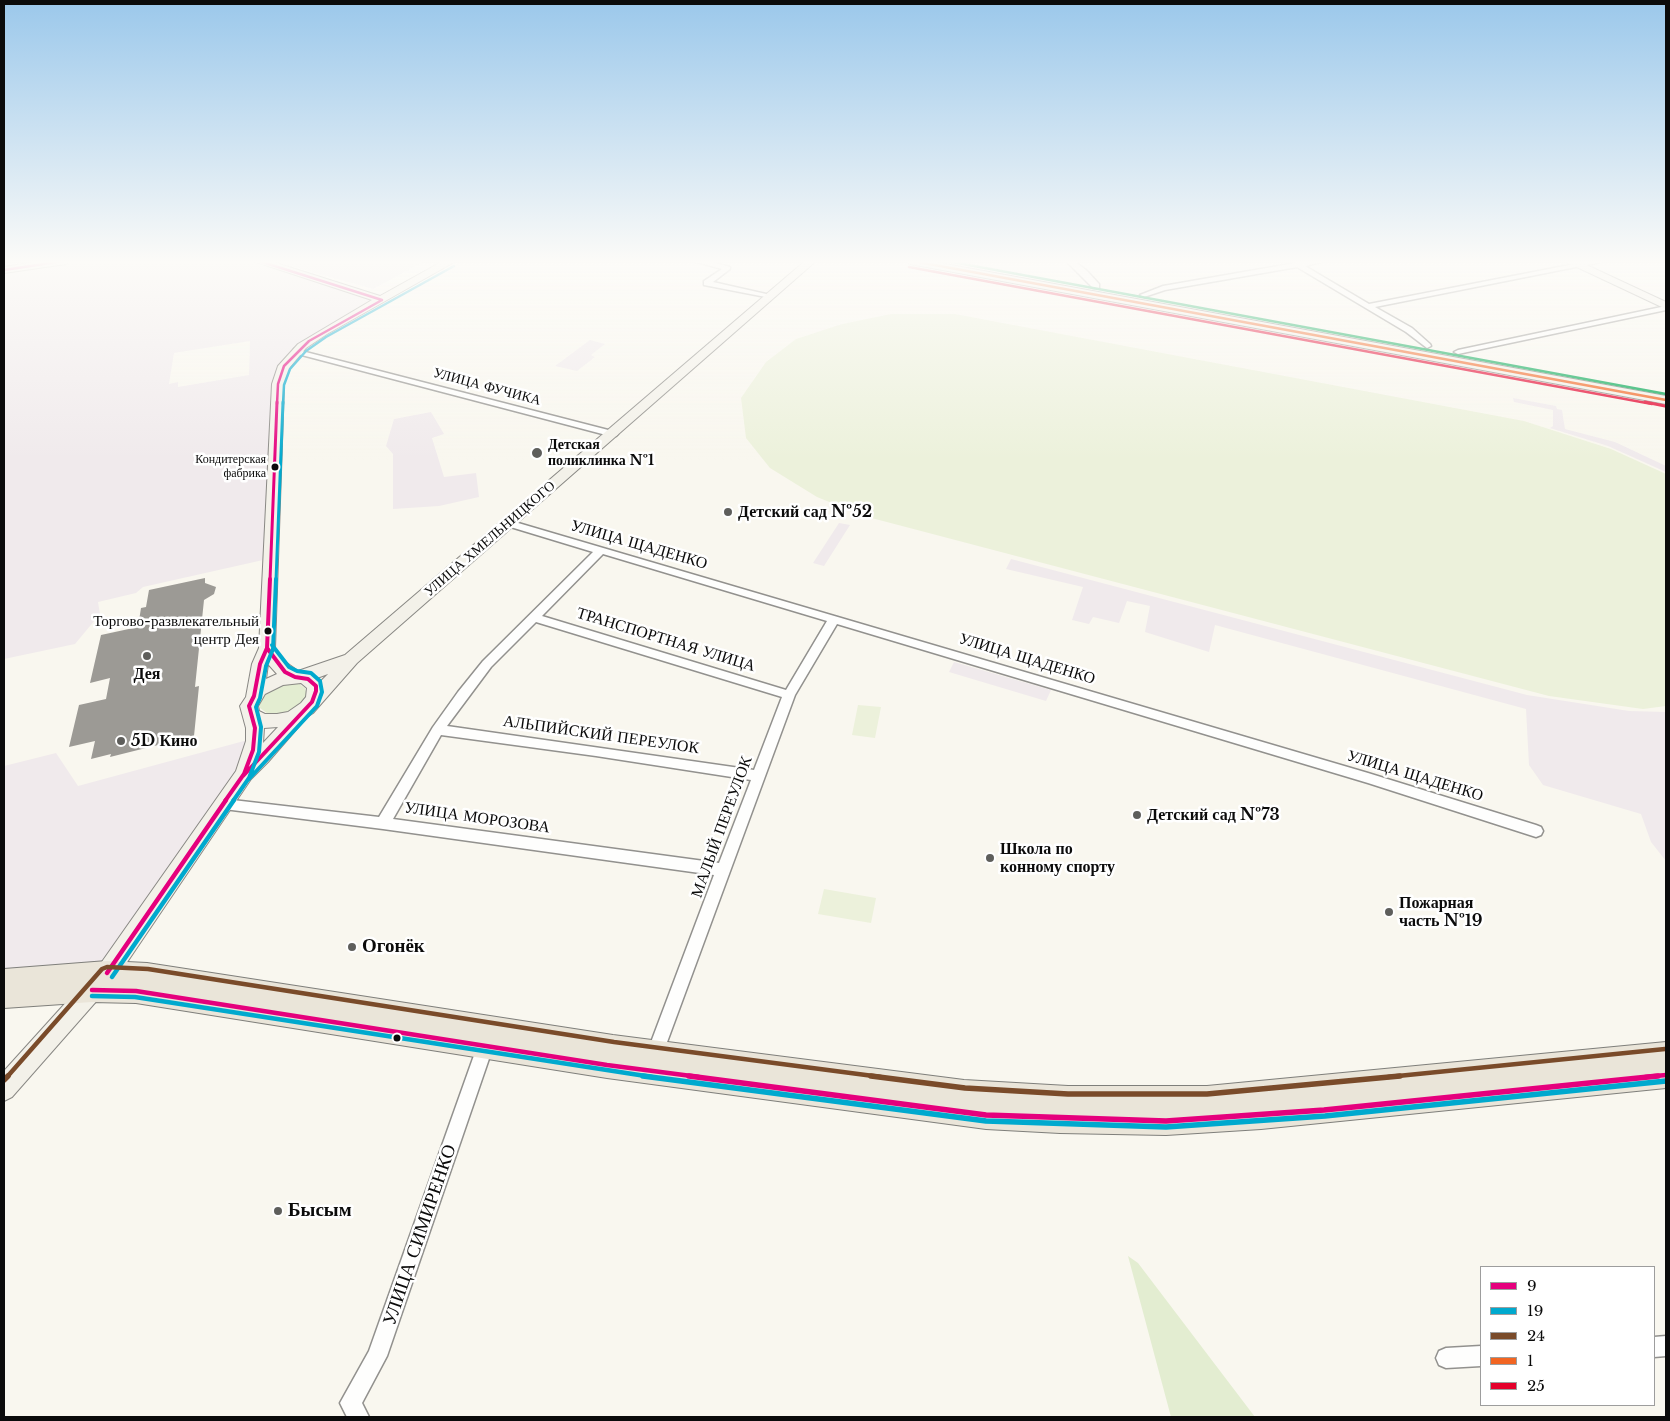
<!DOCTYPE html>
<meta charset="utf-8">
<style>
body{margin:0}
#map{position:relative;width:1670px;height:1421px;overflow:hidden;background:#f9f7ef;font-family:"Libre Baskerville",serif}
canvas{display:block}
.frame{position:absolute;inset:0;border:5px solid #0b0b0b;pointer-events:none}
.legend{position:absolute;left:1480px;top:1266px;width:175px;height:140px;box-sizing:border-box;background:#fff;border:1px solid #9d9d9d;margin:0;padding:6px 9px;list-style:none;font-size:15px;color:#0b0b0b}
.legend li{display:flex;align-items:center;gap:10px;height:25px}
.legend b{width:25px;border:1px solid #9d9d9d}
</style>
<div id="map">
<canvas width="1670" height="1421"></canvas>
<div class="frame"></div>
<ul class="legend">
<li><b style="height:6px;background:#e5007d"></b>9</li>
<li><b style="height:6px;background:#00a9ce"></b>19</li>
<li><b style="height:6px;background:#7a4b2a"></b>24</li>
<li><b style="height:6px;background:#f26522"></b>1</li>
<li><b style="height:6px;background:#e4002b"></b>25</li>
</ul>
</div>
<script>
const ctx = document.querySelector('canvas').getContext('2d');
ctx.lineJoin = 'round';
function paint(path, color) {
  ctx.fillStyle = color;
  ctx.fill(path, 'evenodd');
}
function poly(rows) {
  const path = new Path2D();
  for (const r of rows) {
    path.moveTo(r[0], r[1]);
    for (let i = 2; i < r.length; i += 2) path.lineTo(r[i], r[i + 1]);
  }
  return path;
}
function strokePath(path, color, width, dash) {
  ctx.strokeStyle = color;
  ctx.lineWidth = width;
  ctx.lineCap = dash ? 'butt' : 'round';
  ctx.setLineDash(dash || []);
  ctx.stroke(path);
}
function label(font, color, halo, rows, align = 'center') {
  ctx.font = font + ' "Libre Baskerville",serif';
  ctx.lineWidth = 5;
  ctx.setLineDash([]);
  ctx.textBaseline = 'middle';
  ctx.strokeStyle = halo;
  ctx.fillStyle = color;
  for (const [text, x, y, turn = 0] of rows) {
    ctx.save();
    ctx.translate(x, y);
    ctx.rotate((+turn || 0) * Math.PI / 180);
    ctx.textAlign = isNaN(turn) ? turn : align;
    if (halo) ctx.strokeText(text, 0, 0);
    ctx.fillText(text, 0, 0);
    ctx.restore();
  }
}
paint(poly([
 [66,261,258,261,382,300,323,332,284,366,272,558,143,587,136,593,98,602,100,614,75,644,4,659,4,270],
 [250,341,249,375,178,387,178,382,169,384,174,353],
 [273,261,425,261,373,289],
 [590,340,605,344,591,355,595,357,577,371,555,366],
 [1513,398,1556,406,1557,409,1562,410,1565,429,1615,442,1666,466,1666,472,1608,446,1550,428,1553,426,1553,410,1514,402],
 [431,412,444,434,432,438,444,477,476,473,479,497,439,506,393,509,393,454,386,446,394,419],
 [839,523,850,525,824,566,813,563],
 [1011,559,1527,695,1629,711,1666,712,1666,861,1651,842,1641,814,1543,785,1529,765,1526,709,1215,625,1209,652,1145,632,1150,606,1127,601,1119,623,1093,617,1089,624,1072,620,1083,587,1006,569],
 [954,662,1051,690,1046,701,949,672],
 [255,738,253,750,107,973,4,981,4,766,56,753,78,786]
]), '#f0eaec');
paint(poly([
 [298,683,305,688,307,695,301,704,291,711,279,714,268,714,260,708,259,704,265,694,277,686],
 [1128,1256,1138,1263,1255,1417,1171,1417]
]), '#e3edd1');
paint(poly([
 [891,314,955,314,1524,421,1611,449,1666,474,1666,706,1643,709,1549,696,864,516,817,497,770,468,746,438,741,398,766,362,796,339,842,324],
 [858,705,881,707,875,738,852,735],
 [824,889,876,898,871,923,818,914]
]), '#ecf1db');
paint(poly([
 [205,578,205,583,216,587,214,594,204,600,195,687,199,686,194,736,110,757,111,754,91,759,95,741,69,747,79,705,106,699,110,678,90,683,101,635,138,627,141,608,146,607,149,590]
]), '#9c9a95');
const street = poly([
 [693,261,708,261,730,267,730,269,713,282,775,296,771,298,704,285,704,281,722,269,693,261],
 [1066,261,1074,261,1087,271,1099,284,1099,288,1093,288,1066,261],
 [1307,261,1325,261,1305,266,1369,304,1590,261,1606,261,1375,307,1412,328,1430,344,1431,346,1427,348,1406,332,1297,267,1165,290,1144,297,1140,295,1163,286,1307,261],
 [1666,306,1666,310,1458,354,1454,352,1458,350,1666,306],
 [294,349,616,432,618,434,616,436,610,436,294,353,294,349],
 [508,520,1368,773,1536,825,1541,827,1543,831,1541,835,1536,837,1368,783,837,624,795,695,663,1053,661,1059,655,1061,649,1059,647,1053,714,875,383,829,224,809,219,808,217,804,219,800,224,799,379,817,433,727,458,692,483,661,593,552,504,525,504,521,508,520],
 [603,554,827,621,786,690,542,616,603,554],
 [536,622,782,697,754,770,447,726,491,667,536,622],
 [441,735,596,756,751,780,719,863,393,819,441,735],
 [485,1039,491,1041,493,1047,387,1356,362,1403,369,1417,347,1417,340,1403,369,1351,477,1047,479,1041,485,1039],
 [1666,1336,1666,1356,1654,1357,1654,1337,1666,1336],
 [1481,1346,1481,1366,1446,1368,1439,1365,1436,1358,1439,1351,1446,1348,1481,1346]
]);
const secondary = poly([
 [42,261,71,261,66,264,4,273,4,267,42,261],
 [253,261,270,261,380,296,443,261,456,261,327,334,306,348,290,367,284,384,275,648,284,661,298,671,345,655,805,261,816,261,357,663,313,713,307,717,268,762,251,779,115,980,12,1097,4,1101,4,1071,99,966,236,771,246,741,246,728,240,706,246,697,252,664,259,648,272,384,278,366,298,344,372,300,253,261],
 [268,664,277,674,266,679,268,664],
 [328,674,321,681,317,678,328,674],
 [301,683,307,688,306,697,301,703,288,712,277,714,265,714,259,711,258,706,265,694,283,685,301,683],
 [278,727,263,743,264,728,278,727],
 [905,261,929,261,1666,396,1666,404,910,264,905,261],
 [1564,261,1578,261,1666,302,1666,309,1564,261]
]);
const primary = poly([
 [107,961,147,963,613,1035,964,1080,1068,1086,1207,1086,1666,1042,1666,1088,1261,1129,1166,1135,1060,1133,986,1129,607,1078,136,1003,92,1002,4,1008,4,969,107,961]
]);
strokePath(street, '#92918e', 3);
strokePath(secondary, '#898884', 2);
strokePath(primary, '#7f7f7b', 2);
paint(street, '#fefefd');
paint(secondary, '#f3f1e9');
paint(primary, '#eae5d9');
strokePath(poly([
 [259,261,382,300],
 [4,270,63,261],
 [277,404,278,384,284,366,309,341,382,300]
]), '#e5007d', 2.5);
strokePath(poly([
 [270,580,277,402]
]), '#e5007d', 3);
strokePath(poly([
 [243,776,312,702,316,691,316,686,308,679,295,677,285,672,267,648],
 [225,801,244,774,253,750,255,728,249,706,254,696,260,664,267,648,270,579]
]), '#e5007d', 4);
strokePath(poly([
 [107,973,226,800],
 [92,990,136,991,607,1065,699,1077],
 [1645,1077,1666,1075]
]), '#e5007d', 4.5);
strokePath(poly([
 [689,1076,986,1115,1166,1121,1324,1110,1658,1076]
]), '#e5007d', 5.5);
strokePath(poly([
 [283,404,284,385,290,369,306,351,326,337,454,266]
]), '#00a9ce', 2.5);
strokePath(poly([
 [276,580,283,402]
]), '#00a9ce', 3);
strokePath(poly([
 [248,780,317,706,322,692,320,681,311,673,297,671,289,667,272,645],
 [233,801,249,778,259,752,261,727,256,707,260,698,266,666,273,649,276,579]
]), '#00a9ce', 4);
strokePath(poly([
 [112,977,234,800],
 [92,996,135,997,652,1077]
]), '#00a9ce', 4.5);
strokePath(poly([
 [643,1076,986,1121,1166,1127,1325,1116,1666,1081]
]), '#00a9ce', 5.5);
strokePath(poly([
 [7,1077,102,969,107,967,148,969,614,1042,881,1077],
 [1388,1077,1665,1049]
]), '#7a4b2a', 4.5);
strokePath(poly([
 [871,1076,965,1088,1068,1094,1207,1094,1400,1076],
 [4,1080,8,1076]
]), '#7a4b2a', 5.5);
strokePath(poly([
 [913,261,1666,400]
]), '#f26522', 2.5);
strokePath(poly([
 [909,267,1652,404]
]), '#e4002b', 2.5);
strokePath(poly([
 [1645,402,1665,406]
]), '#e4002b', 3);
strokePath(poly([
 [947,261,1666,394]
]), '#00a651', 2.5);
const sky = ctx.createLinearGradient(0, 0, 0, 460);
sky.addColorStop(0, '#9bc8eb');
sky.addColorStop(0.57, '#fcfbf8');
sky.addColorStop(1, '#fcfbf800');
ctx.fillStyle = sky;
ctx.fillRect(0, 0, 1670, 460);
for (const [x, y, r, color] of [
 [537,453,6,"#5e5e5b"],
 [275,467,4.5,"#0b0b0b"],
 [728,512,5,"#5e5e5b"],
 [268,631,4.5,"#0b0b0b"],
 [147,656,5,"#5e5e5b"],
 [121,741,5,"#5e5e5b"],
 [1137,815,5,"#5e5e5b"],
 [990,858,5,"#5e5e5b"],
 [1389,912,5,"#5e5e5b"],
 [352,947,5,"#5e5e5b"],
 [397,1038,4.5,"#0b0b0b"],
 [278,1211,5,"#5e5e5b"]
]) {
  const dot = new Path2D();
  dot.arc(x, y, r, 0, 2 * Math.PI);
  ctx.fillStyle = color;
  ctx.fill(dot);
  strokePath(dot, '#fff', 2);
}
label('12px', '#0b0b0b', '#fff', [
 ["Кондитерская",266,460],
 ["фабрика",266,474]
], 'right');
label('14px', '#0b0b0b', '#fff', [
 ["УЛИЦА ФУЧИКА",487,387,15],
 ["УЛИЦА ХМЕЛЬНИЦКОГО",490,539,-41]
]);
label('bold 14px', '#0b0b0b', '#fff', [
 ["Детская",548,445],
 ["поликлинка №1",548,461]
], 'left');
label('15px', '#0b0b0b', '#fff', [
 ["Торгово-развлекательный",259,622],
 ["центр Дея",259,640]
], 'right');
label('bold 16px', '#0b0b0b', '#fff', [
 ["Детский сад №52",738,512],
 ["Дея",147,674,"center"],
 ["5D Кино",131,741],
 ["Детский сад №73",1147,815],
 ["Школа по",1000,849],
 ["конному спорту",1000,867],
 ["Пожарная",1399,903],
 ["часть №19",1399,921]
], 'left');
label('16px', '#0b0b0b', '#fff', [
 ["УЛИЦА ЩАДЕНКО",639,545,16],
 ["ТРАНСПОРТНАЯ УЛИЦА",666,640,17],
 ["УЛИЦА ЩАДЕНКО",1027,659,17],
 ["АЛЬПИЙСКИЙ ПЕРЕУЛОК",601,735,8],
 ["УЛИЦА ЩАДЕНКО",1415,776,17],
 ["УЛИЦА МОРОЗОВА",477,818,8],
 ["МАЛЫЙ ПЕРЕУЛОК",722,827,-70]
]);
label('bold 19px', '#0b0b0b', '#fff', [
 ["Огонёк",362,947],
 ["Бысым",288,1211]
], 'left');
label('19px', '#0b0b0b', '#fff', [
 ["УЛИЦА СИМИРЕНКО",420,1235,-71]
]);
</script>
